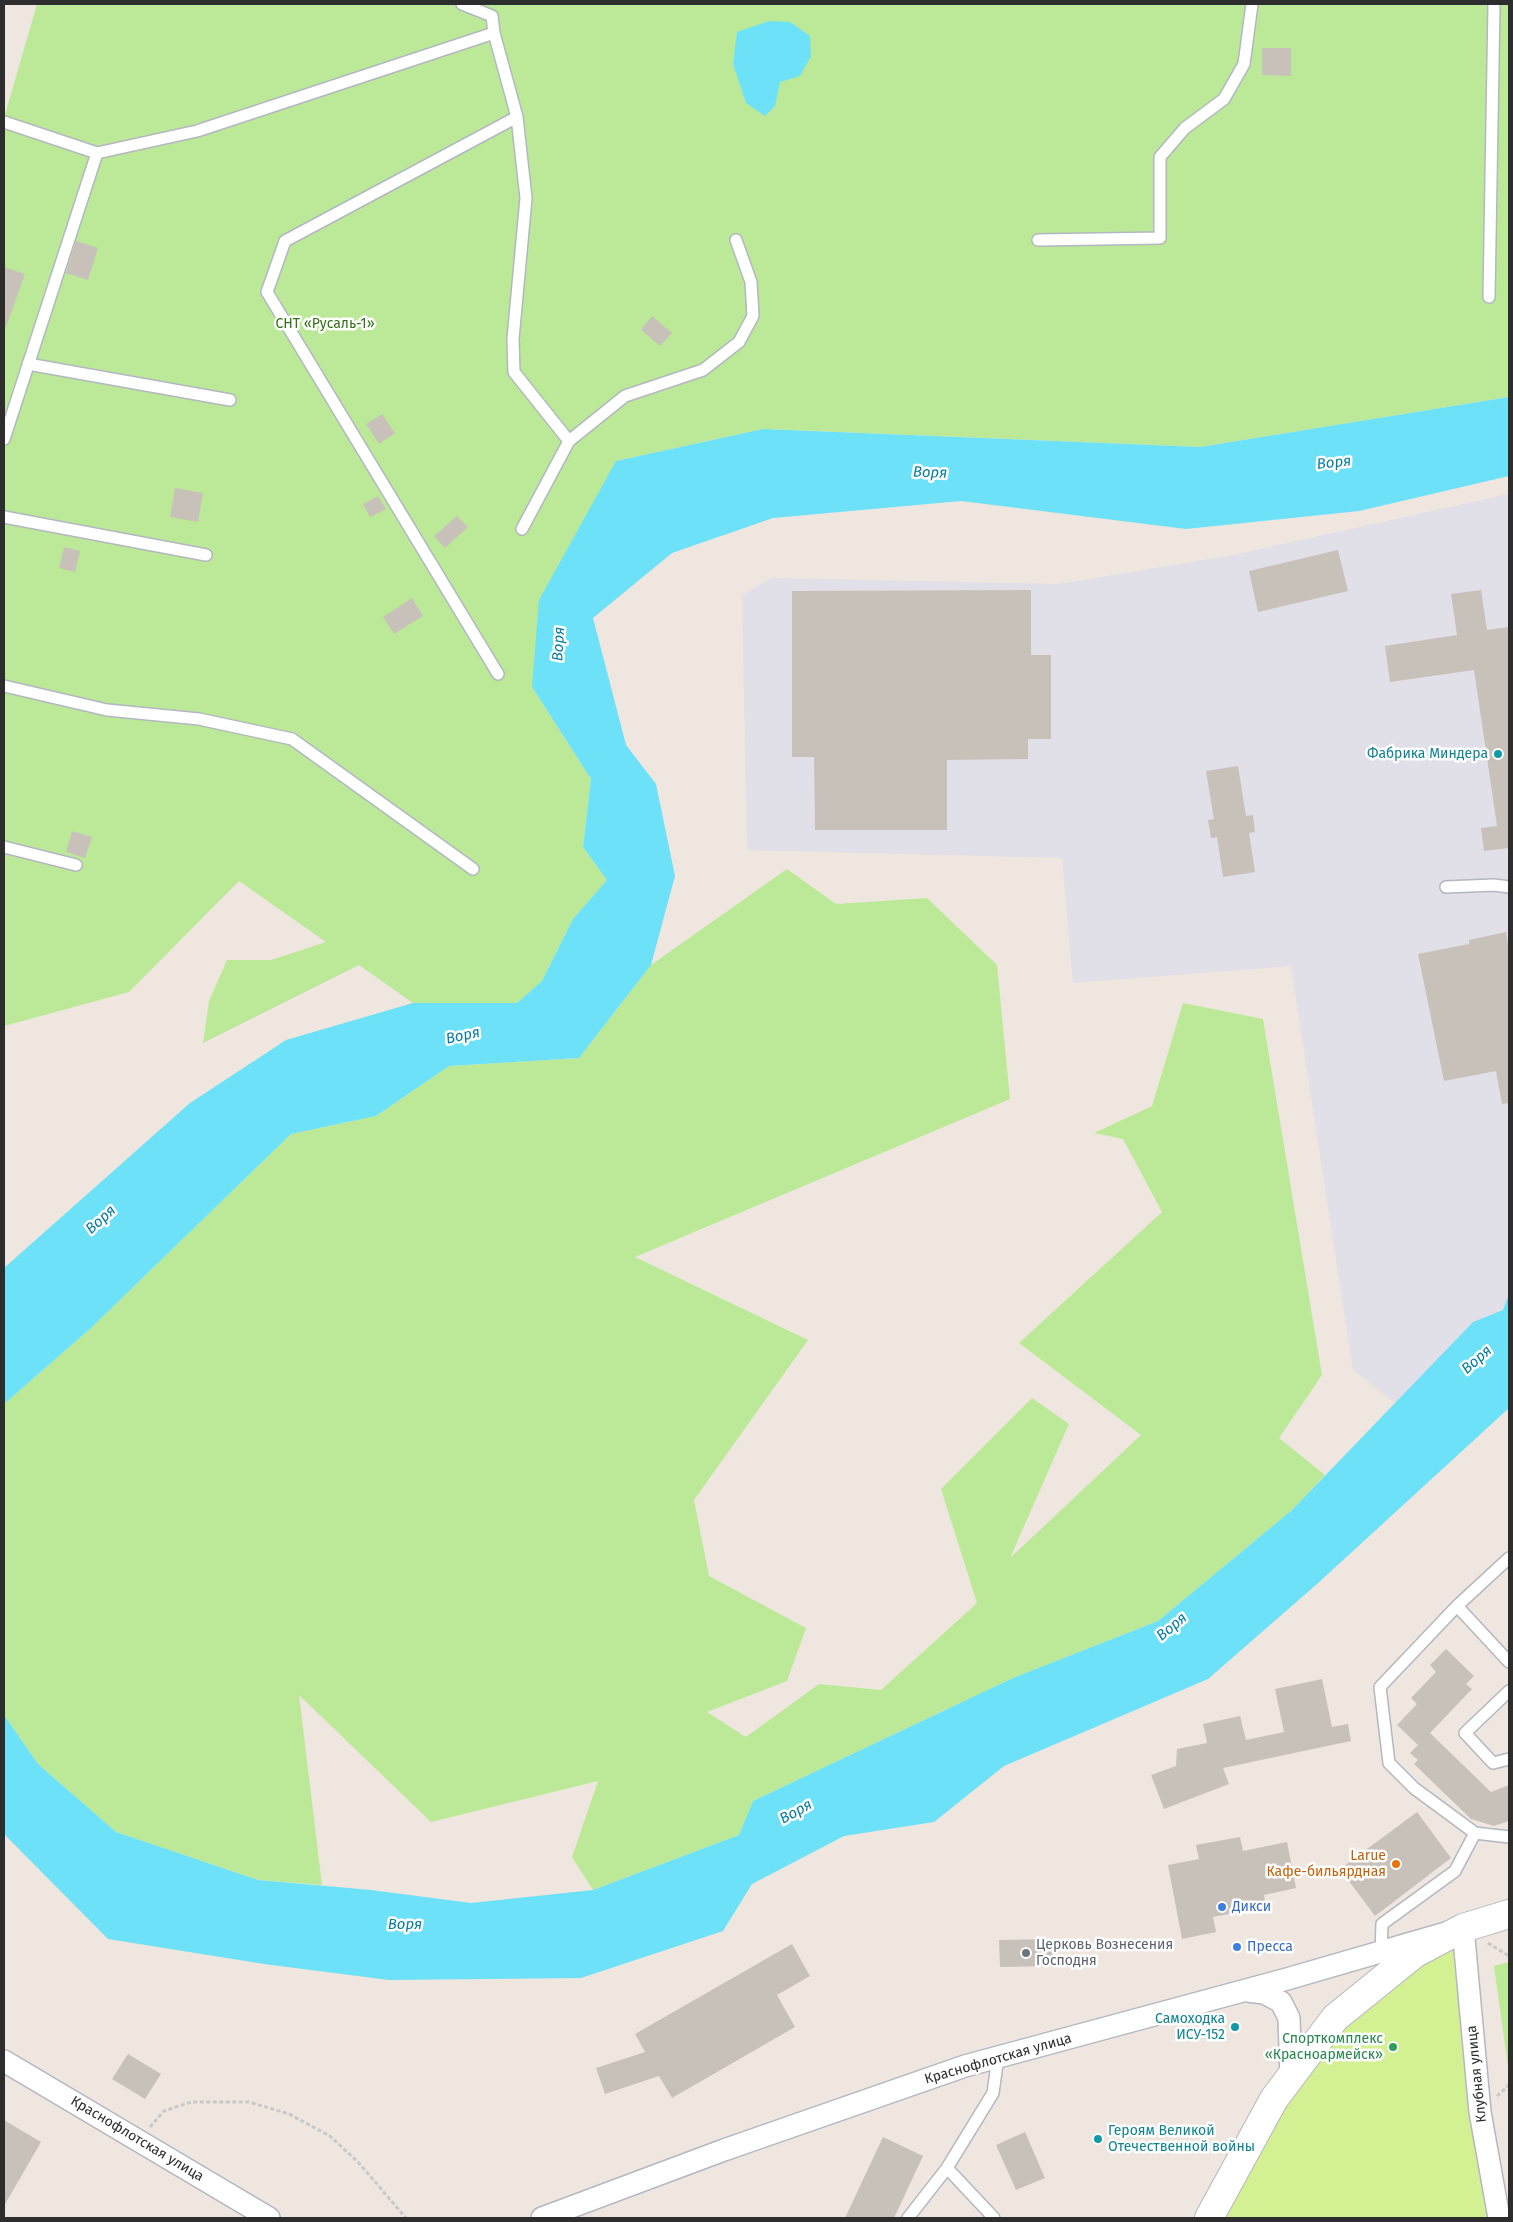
<!DOCTYPE html>
<meta charset="utf-8">
<style>
body{margin:0}
#map{position:relative;width:1513px;height:2222px;overflow:hidden;background:#efe6df;font-family:"Fira Sans",sans-serif}
canvas{display:block}
.frame{position:absolute;inset:0;border:5px solid #2d2d2d;pointer-events:none}
</style>
<div id="map">
<canvas width="1513" height="2222"></canvas>
<div class="frame"></div>
</div>
<script>
const ctx = document.querySelector('canvas').getContext('2d');
ctx.lineJoin = 'round';
function paint(path, color) {
  ctx.fillStyle = color;
  ctx.fill(path, 'evenodd');
}
function poly(rows) {
  const path = new Path2D();
  for (const r of rows) {
    path.moveTo(r[0], r[1]);
    for (let i = 2; i < r.length; i += 2) path.lineTo(r[i], r[i + 1]);
  }
  return path;
}
function strokePath(path, color, width, dash) {
  ctx.strokeStyle = color;
  ctx.lineWidth = width;
  ctx.lineCap = dash ? 'butt' : 'round';
  ctx.setLineDash(dash || []);
  ctx.stroke(path);
}
function label(font, color, halo, rows, align = 'center') {
  ctx.font = font + ' "Fira Sans",sans-serif';
  ctx.lineWidth = 5;
  ctx.setLineDash([]);
  ctx.textBaseline = 'middle';
  ctx.strokeStyle = halo;
  ctx.fillStyle = color;
  for (const [text, x, y, turn = 0] of rows) {
    ctx.save();
    ctx.translate(x, y);
    ctx.rotate((+turn || 0) * Math.PI / 180);
    ctx.textAlign = isNaN(turn) ? turn : align;
    if (halo) ctx.strokeText(text, 0, 0);
    ctx.fillText(text, 0, 0);
    ctx.restore();
  }
}
paint(poly([
 [1509,494,1509,1294,1503,1310,1473,1322,1395,1403,1353,1370,1291,966,1073,983,1062,858,747,850,742,595,772,578,1059,584,1238,554]
]), '#e1dfe7');
paint(poly([
 [37,4,1509,4,1509,397,1200,447,763,429,616,461,532,687,591,779,583,847,607,880,573,919,542,981,517,1003,413,1003,359,965,203,1043,209,1001,227,960,271,960,326,942,239,881,129,992,4,1026,4,118],
 [787,869,836,904,927,898,997,965,1010,1099,635,1257,808,1340,694,1500,709,1576,806,1628,787,1681,707,1712,746,1737,819,1684,881,1690,977,1603,941,1489,1032,1398,1069,1424,1010,1558,1141,1435,1019,1343,1162,1212,1123,1139,1094,1133,1152,1106,1183,1003,1263,1019,1322,1375,1279,1438,1325,1475,1292,1510,1158,1621,1013,1678,753,1801,739,1835,593,1890,572,1857,598,1781,431,1822,299,1695,322,1885,258,1880,116,1832,38,1764,4,1715,4,1404,91,1328,291,1134,376,1116,449,1066,579,1058,651,965],
 [1509,1962,1509,2074,1494,1966]
]), '#bce998');
paint(poly([
 [1463,1928,1499,2218,1210,2218,1335,2018]
]), '#d3f193');
paint(poly([
 [769,21,790,22,810,36,811,56,800,76,780,82,775,106,765,116,746,103,733,64,737,32],
 [1509,397,1509,476,1359,511,1186,529,961,501,773,518,672,553,593,618,626,745,656,784,675,876,651,965,579,1058,449,1066,376,1116,291,1134,91,1328,4,1404,4,1268,190,1103,286,1040,413,1003,517,1003,542,981,573,919,607,880,583,847,591,779,532,687,539,600,616,461,763,429,1200,447],
 [1509,1294,1509,1408,1317,1584,1208,1679,1004,1766,934,1822,844,1836,752,1884,723,1931,581,1978,389,1980,264,1964,108,1939,4,1834,4,1715,38,1764,116,1832,258,1880,371,1890,471,1903,593,1890,739,1835,753,1801,1013,1678,1158,1621,1292,1510,1473,1322,1503,1310]
]), '#6ce1f7');
paint(poly([
 [1262,48,1291,48,1291,76,1262,75],
 [76,241,98,248,88,280,66,273],
 [4,267,25,274,6,327,4,327],
 [652,316,672,333,660,346,641,330],
 [382,414,395,433,379,444,366,424],
 [175,488,203,493,198,522,170,517],
 [378,496,386,509,370,517,363,504],
 [457,516,468,527,445,548,434,536],
 [64,547,80,551,75,572,59,568],
 [1338,550,1348,591,1258,612,1249,571],
 [1031,590,1031,655,1051,655,1051,739,1028,739,1028,759,947,760,947,830,815,830,814,757,792,757,792,591],
 [1481,590,1487,630,1509,627,1509,848,1484,851,1481,828,1497,826,1474,670,1390,682,1385,646,1457,635,1451,594],
 [412,598,423,616,394,634,383,617],
 [1238,766,1246,816,1253,815,1255,832,1249,833,1255,872,1223,877,1217,837,1211,838,1208,820,1214,819,1206,771],
 [72,831,92,837,85,858,66,852],
 [1506,932,1509,950,1509,1103,1502,1104,1496,1071,1444,1081,1418,954,1469,944,1469,940],
 [1446,1649,1474,1676,1466,1684,1472,1689,1430,1733,1491,1792,1509,1785,1509,1821,1494,1826,1471,1819,1414,1764,1418,1760,1410,1753,1418,1745,1397,1725,1417,1704,1411,1698,1436,1672,1430,1665],
 [1322,1679,1332,1727,1348,1724,1351,1741,1223,1768,1229,1784,1164,1809,1151,1775,1176,1766,1177,1749,1207,1743,1203,1724,1240,1716,1246,1740,1284,1732,1275,1689],
 [1417,1812,1451,1858,1375,1916,1340,1869],
 [1240,1837,1243,1851,1287,1842,1296,1888,1264,1895,1266,1907,1213,1917,1216,1932,1182,1939,1168,1865,1199,1859,1196,1845],
 [1053,1939,1054,1966,1000,1967,999,1940],
 [792,1944,810,1976,777,1995,795,2027,672,2098,659,2076,605,2094,596,2068,645,2052,635,2034],
 [128,2054,161,2074,145,2099,112,2079],
 [4,2120,41,2142,4,2206],
 [1025,2132,1045,2178,1016,2190,996,2145],
 [883,2137,923,2156,894,2218,845,2218]
]), '#c8c1ba');
const service = poly([
 [494,33,517,117,285,241,267,292,498,674],
 [517,117,526,198,513,339,514,372,569,441,625,396,703,370,739,342,753,316,751,282,736,240],
 [4,122,97,153,4,439],
 [97,153,197,131,494,33,492,16,462,4],
 [1038,240,1160,238,1160,157,1185,128,1224,99,1244,64,1252,4],
 [1489,297,1494,4],
 [28,364,230,400],
 [4,517,206,555],
 [522,529,569,441],
 [4,686,107,710,199,719,292,739,473,869],
 [4,847,76,865],
 [1446,887,1494,885,1509,887],
 [1509,1558,1457,1606,1509,1662],
 [1457,1606,1380,1687,1389,1763,1414,1788,1475,1833],
 [1509,1691,1465,1733,1493,1763,1509,1759],
 [1381,1952,1382,1924,1455,1871,1475,1833,1509,1837],
 [908,2218,947,2168],
 [994,2218,947,2168,993,2093,998,2057]
]);
const minor = poly([
 [1248,1991,1264,1993,1281,2002,1289,2018,1291,2077],
 [4,2061,269,2218],
 [542,2218,724,2150,965,2066,1287,1979,1463,1928,1480,2112,1499,2218]
]);
const secondary = poly([
 [1209,2218,1274,2099,1335,2018,1414,1954,1463,1928,1509,1914]
]);
strokePath(service, '#b3b7c1', 14);
strokePath(minor, '#b3b7c1', 24);
strokePath(secondary, '#b3b7c1', 30);
strokePath(poly([
 [1488,1943,1509,1956],
 [1497,2096,1509,2085],
 [150,2127,164,2111,191,2102,249,2102,289,2114,330,2136,358,2162,406,2218]
]), '#c8c8c8', 3, [4, 2.5]);
strokePath(service, '#fff', 11);
strokePath(minor, '#fff', 21);
strokePath(secondary, '#fff', 28);
for (const [x, y, r, color] of [
 [1498,754,5,"#0f9aa8"],
 [1396,1864,5,"#e8710a"],
 [1222,1907,5,"#3f7fe0"],
 [1237,1947,5,"#3f7fe0"],
 [1026,1953,5,"#6b7280"],
 [1235,2027,5,"#0f9aa8"],
 [1393,2047,5,"#2e9e5b"],
 [1098,2139,5,"#0f9aa8"]
]) {
  const dot = new Path2D();
  dot.arc(x, y, r, 0, 2 * Math.PI);
  ctx.fillStyle = color;
  ctx.fill(dot);
  strokePath(dot, '#fff', 2);
}
label('14px', '#327116', '#fff', [
 ["СНТ «Русаль-1»",325,324]
]);
label('14px', '#0d838f', '#fff', [
 ["Фабрика Миндера",1488,754],
 ["Самоходка",1225,2019],
 ["ИСУ-152",1225,2035],
 ["Героям Великой",1108,2131,"left"],
 ["Отечественной войны",1108,2147,"left"]
], 'right');
label('14px', '#c56008', '#fff', [
 ["Larue",1386,1856],
 ["Кафе-бильярдная",1386,1872]
], 'right');
label('14px', '#366cbe', '#fff', [
 ["Дикси",1232,1907],
 ["Пресса",1247,1947]
], 'left');
label('14px', '#5b616d', '#fff', [
 ["Церковь Вознесения",1036,1945],
 ["Господня",1036,1961]
], 'left');
label('14px', '#27864d', '#fff', [
 ["Спорткомплекс",1383,2039],
 ["«Красноармейск»",1383,2055]
], 'right');
label('14px', '#2d2d2d', '#fff', [
 ["Краснофлотская улица",998,2059,-16],
 ["Клубная улица",1477,2074,-96],
 ["Краснофлотская улица",137,2139,31]
]);
label('italic 15px', '#057ca2', '#fff', [
 ["Воря",1334,463,-6],
 ["Воря",930,473,2],
 ["Воря",559,644,-87],
 ["Воря",463,1036,-12],
 ["Воря",101,1220,-42],
 ["Воря",1477,1360,-41],
 ["Воря",1172,1627,-40],
 ["Воря",796,1812,-29],
 ["Воря",405,1925]
]);
</script>
